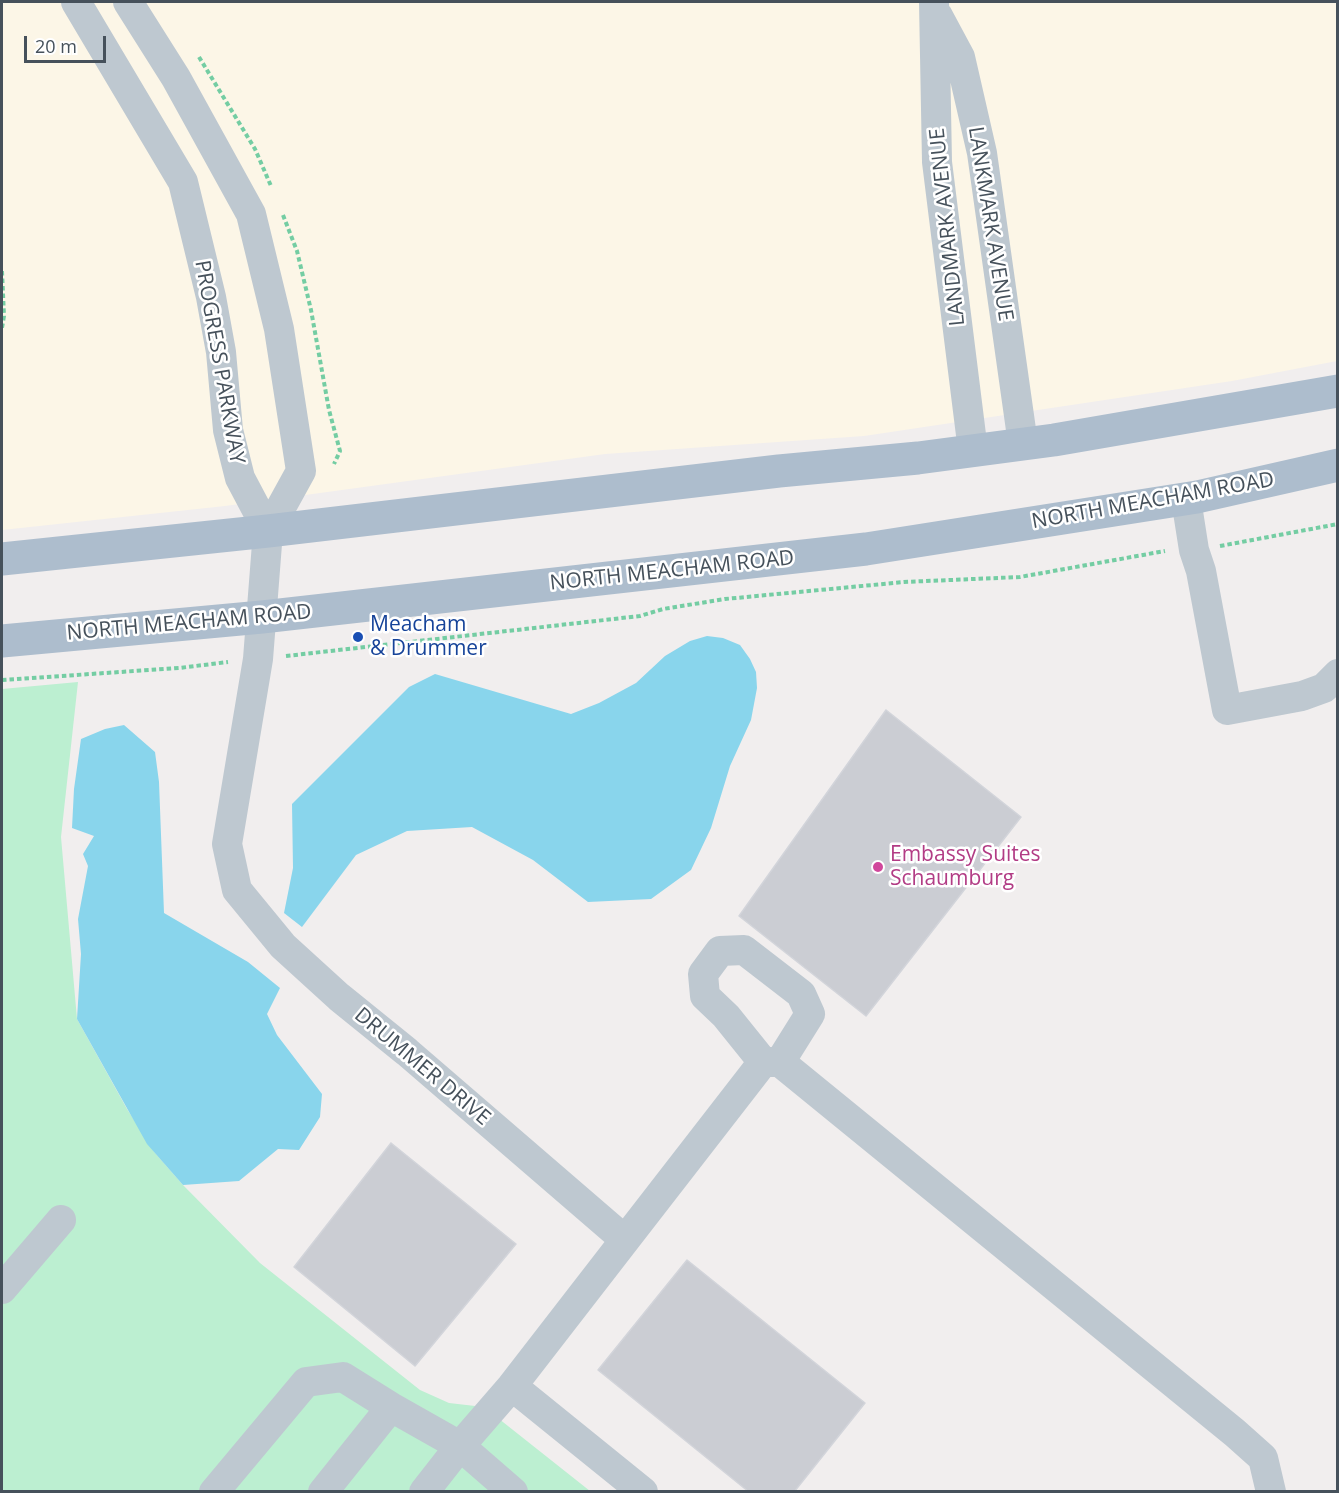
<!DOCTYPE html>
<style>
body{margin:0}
#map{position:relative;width:1339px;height:1493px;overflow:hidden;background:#f1eeee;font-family:"Open Sans",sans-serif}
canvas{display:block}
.frame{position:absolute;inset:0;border:3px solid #46515b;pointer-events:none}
.scale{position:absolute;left:24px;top:36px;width:82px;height:27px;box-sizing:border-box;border:3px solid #46515b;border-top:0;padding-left:8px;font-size:18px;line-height:21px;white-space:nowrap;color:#46515b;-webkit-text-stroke:4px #fff;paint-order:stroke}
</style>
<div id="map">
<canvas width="1339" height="1493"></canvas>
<div class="frame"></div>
<div class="scale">20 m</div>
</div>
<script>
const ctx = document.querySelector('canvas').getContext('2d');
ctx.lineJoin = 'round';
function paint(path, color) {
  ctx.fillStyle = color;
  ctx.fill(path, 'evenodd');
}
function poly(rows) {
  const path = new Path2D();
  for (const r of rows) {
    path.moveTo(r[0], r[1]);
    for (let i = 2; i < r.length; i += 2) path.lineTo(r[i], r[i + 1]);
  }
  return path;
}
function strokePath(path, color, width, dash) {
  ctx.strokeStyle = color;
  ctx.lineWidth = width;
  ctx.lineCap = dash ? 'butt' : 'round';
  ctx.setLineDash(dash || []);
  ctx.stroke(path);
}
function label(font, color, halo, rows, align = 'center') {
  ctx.font = font + ' "Open Sans",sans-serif';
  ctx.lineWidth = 5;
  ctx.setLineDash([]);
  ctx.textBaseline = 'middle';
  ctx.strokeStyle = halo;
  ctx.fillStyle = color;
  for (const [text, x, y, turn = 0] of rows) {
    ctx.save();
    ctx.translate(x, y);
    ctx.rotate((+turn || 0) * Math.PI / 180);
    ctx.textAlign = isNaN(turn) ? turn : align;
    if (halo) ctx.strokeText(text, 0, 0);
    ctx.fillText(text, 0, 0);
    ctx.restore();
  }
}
paint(poly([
 [2,2,1337,2,1337,361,1232,381,864,436,605,454,225,506,2,530]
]), '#fcf6e7');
paint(poly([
 [78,682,61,837,77,1019,127,1109,155,1153,183,1185,260,1263,420,1390,449,1403,484,1407,590,1491,2,1492,2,689]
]), '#bcefd1');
paint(poly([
 [707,636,723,638,740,645,750,659,756,672,757,688,751,720,730,766,711,828,691,870,651,899,588,902,533,860,472,827,407,831,356,855,302,927,284,913,293,868,292,804,409,687,435,674,571,714,599,703,636,683,665,656,690,641],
 [124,725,155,752,159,782,164,913,248,962,280,988,267,1014,277,1035,322,1094,320,1117,299,1150,278,1149,239,1181,183,1185,147,1144,77,1019,81,954,78,919,88,866,83,854,94,836,72,828,74,789,81,739,105,729]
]), '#89d5ec');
const building = poly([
 [886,710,1021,817,866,1016,739,916,886,710],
 [391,1143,516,1244,415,1366,294,1267,391,1143],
 [687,1260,865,1403,794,1492,749,1492,598,1370,687,1260]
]);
paint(building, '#cbcdd3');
strokePath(building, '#d2d4da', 1.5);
strokePath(poly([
 [199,57,255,149,271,186],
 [283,215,297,251,311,310,329,410,340,451,334,464],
 [2,271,4,316,2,328],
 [1220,546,1338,524],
 [286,656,640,616,663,609,725,599,904,582,1020,577,1165,551],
 [2,680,179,668,228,662]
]), '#74cda3', 4, [4.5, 3]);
strokePath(poly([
 [76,2,183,182,211,297,221,352,228,430,240,478,268,531],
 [128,2,176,78,251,214,279,329,301,471,268,531,258,659,227,844,237,890,283,946,339,997,407,1052,625,1240,512,1386,643,1492],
 [934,2,937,162,973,451],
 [938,16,960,57,982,153,1023,444],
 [1186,499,1194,550,1201,571,1227,710,1302,696,1324,688,1338,674],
 [763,1062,726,1016,705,996,703,974,720,951,744,950,801,994,810,1014,780,1062],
 [625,1240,763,1062,780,1062,1235,1433,1263,1458,1271,1492],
 [2,1289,61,1220],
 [214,1492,306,1382,343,1377,391,1407],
 [323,1492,391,1407,460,1446,513,1492],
 [424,1492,460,1446,512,1386]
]), '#bec8d0', 30);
strokePath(poly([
 [2,559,268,531,779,471,918,458,1054,440,1338,391],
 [2,641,262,617,866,549,1197,497,1338,465]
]), '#adbdcd', 33);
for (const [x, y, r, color] of [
 [358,637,6,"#1a4fb4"],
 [878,867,6,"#d1479c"]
]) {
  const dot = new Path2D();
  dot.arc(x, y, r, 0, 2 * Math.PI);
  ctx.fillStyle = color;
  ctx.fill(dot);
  strokePath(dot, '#fff', 2);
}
label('21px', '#46515b', '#fff', [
 ["LANKMARK AVENUE",990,224,81],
 ["LANDMARK AVENUE",948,227,-96],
 ["PROGRESS PARKWAY",219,362,80],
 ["NORTH MEACHAM ROAD",1153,501,-10],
 ["NORTH MEACHAM ROAD",672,571,-6],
 ["NORTH MEACHAM ROAD",189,623,-5],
 ["DRUMMER DRIVE",422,1067,40]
]);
label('21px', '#164399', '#fff', [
 ["Meacham",370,625],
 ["& Drummer",370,649]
], 'left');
label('21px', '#b23c85', '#fff', [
 ["Embassy Suites",890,855],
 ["Schaumburg",890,879]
], 'left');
</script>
